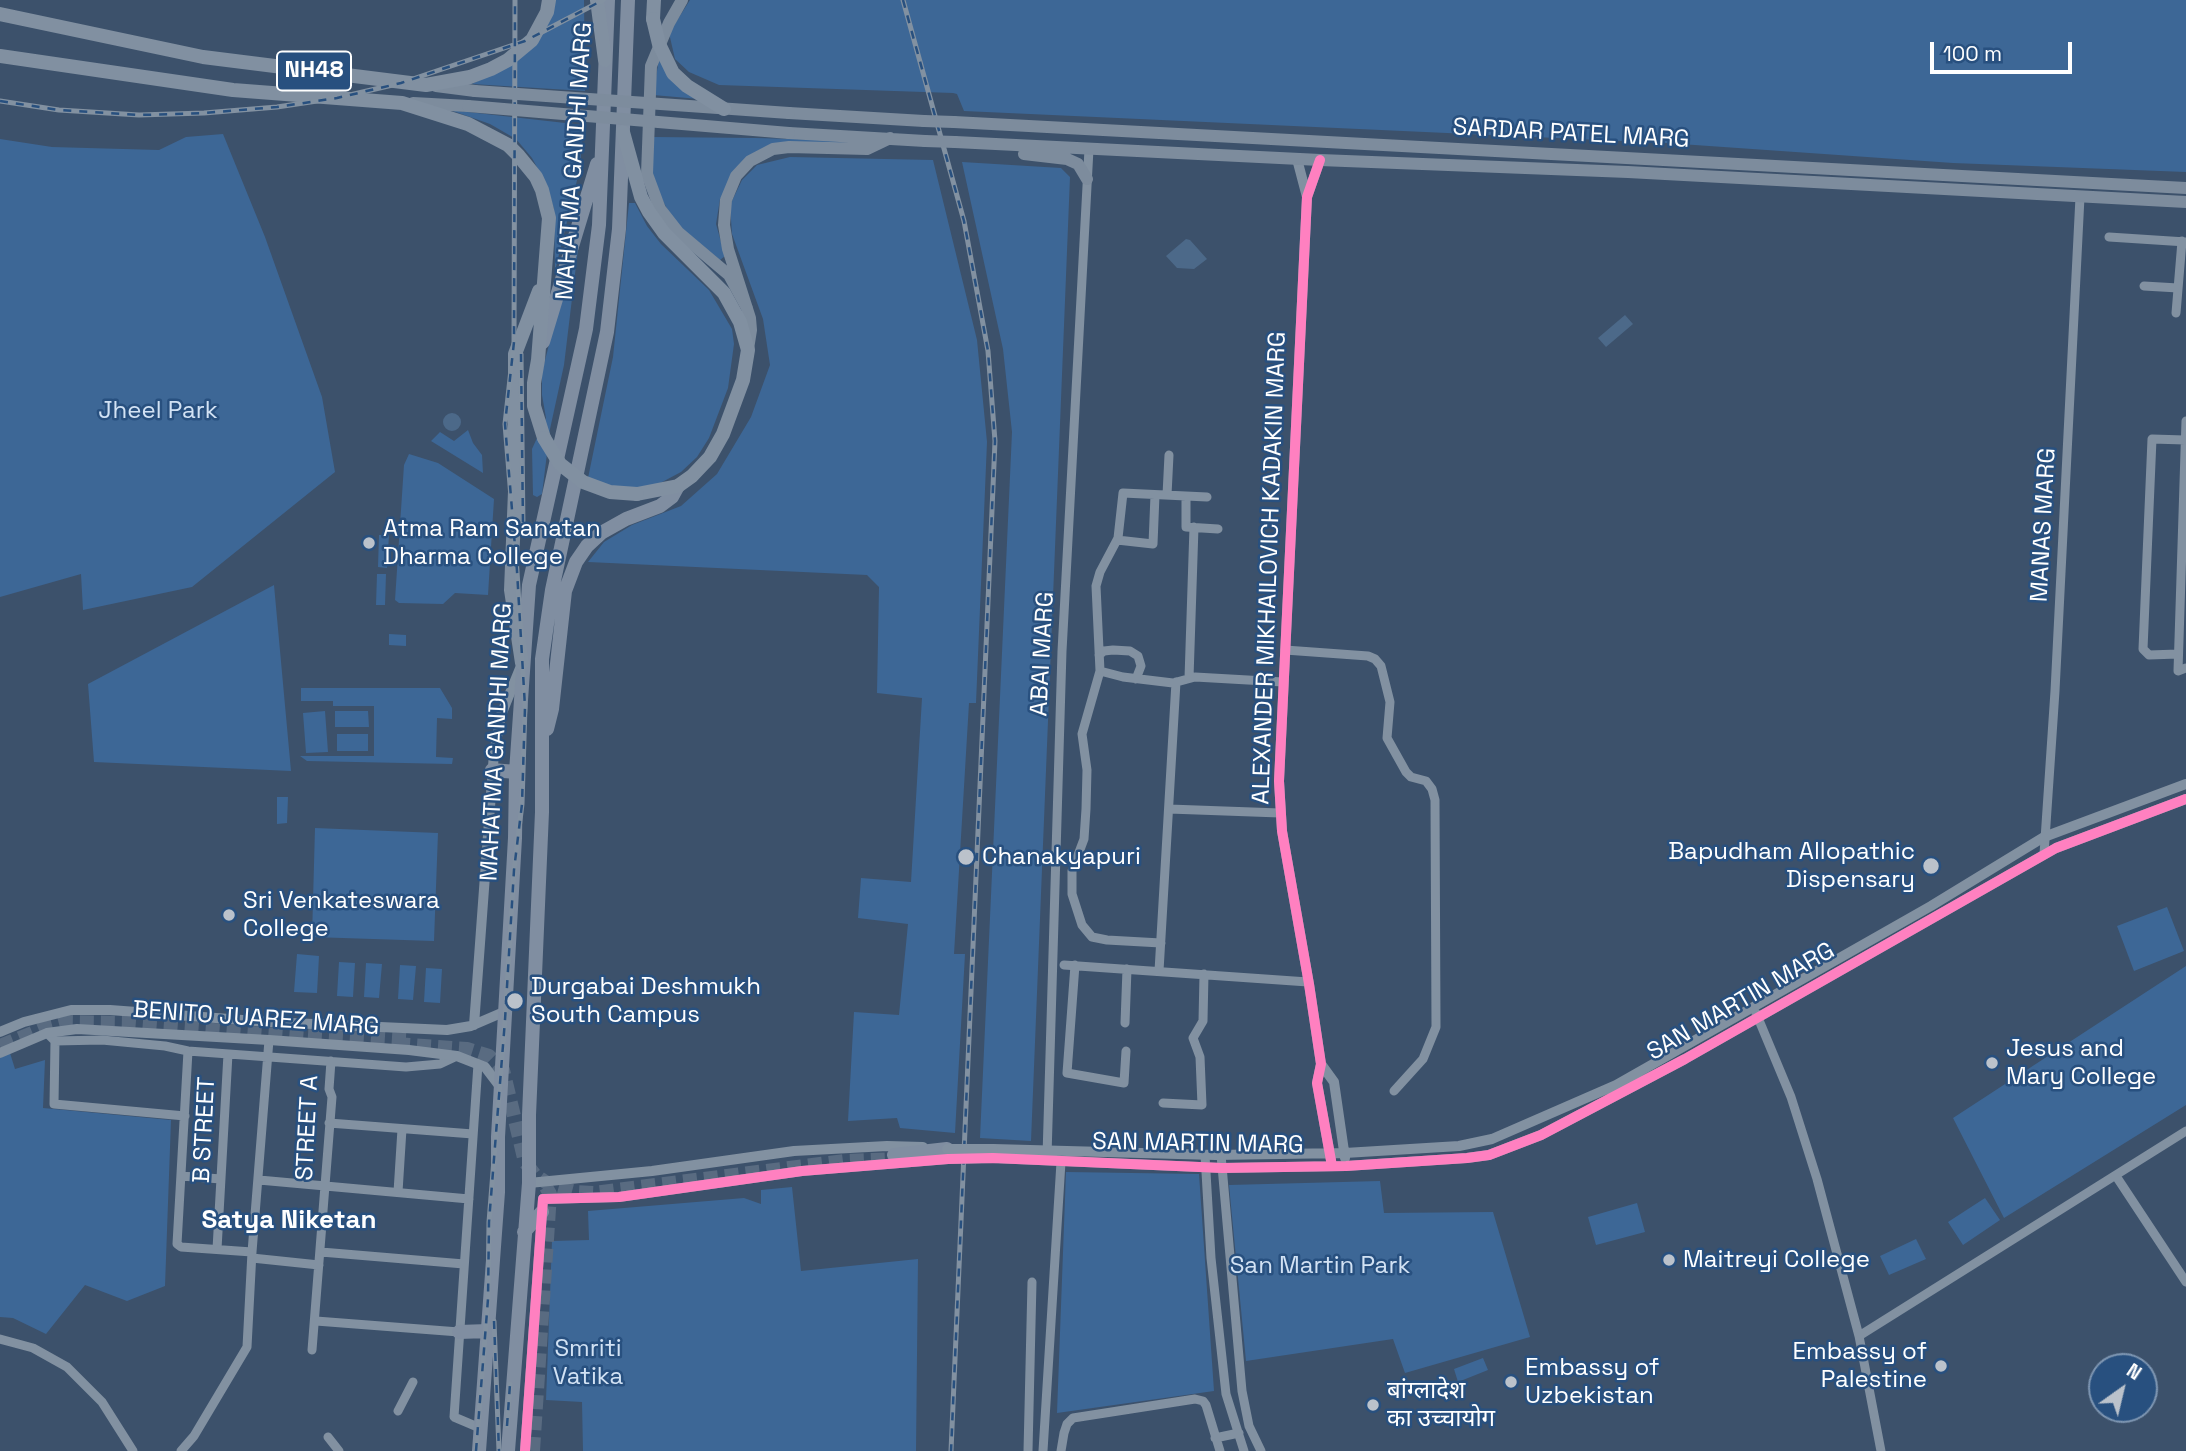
<!DOCTYPE html>
<meta charset="utf-8">
<style>
body{margin:0}
#map{position:relative;width:2186px;height:1451px;overflow:hidden;background:#3c516b;font-family:"Space Grotesk",sans-serif}
canvas{display:block}
.north{position:absolute;left:2088px;top:1353px;width:70px;height:70px;box-sizing:border-box;background:#28507f;border:2px solid #7e96b2;border-radius:50%;rotate:34deg;font-size:19px;font-weight:700;line-height:28px;text-align:center;color:#fff}
.north::after{content:'';display:block;margin:auto;width:24px;height:32px;background:#bbc2cb;clip-path:polygon(50% 0,100% 100%,50% 72%,0 100%)}
.scale{position:absolute;left:1930px;top:42px;width:142px;height:32px;box-sizing:border-box;border:4px solid #fff;border-top:0;padding-left:9px;font-size:21px;line-height:24px;white-space:nowrap;color:#fff;-webkit-text-stroke:5px #28507f;paint-order:stroke}
</style>
<div id="map">
<canvas width="2186" height="1451"></canvas>
<div class="north">N</div>
<div class="scale">100 m</div>
</div>
<script>
const ctx = document.querySelector('canvas').getContext('2d');
ctx.lineJoin = 'round';
function paint(path, color) {
  ctx.fillStyle = color;
  ctx.fill(path, 'evenodd');
}
function poly(rows) {
  const path = new Path2D();
  for (const r of rows) {
    if (r.length === 3) {
      path.moveTo(r[0] + r[2], r[1]);
      path.arc(r[0], r[1], r[2], 0, 2 * Math.PI);
      continue;
    }
    path.moveTo(r[0], r[1]);
    for (let i = 2; i < r.length; i += 2) path.lineTo(r[i], r[i + 1]);
  }
  return path;
}
function strokePath(path, color, width, dash) {
  ctx.strokeStyle = color;
  ctx.lineWidth = width;
  ctx.lineCap = dash ? 'butt' : 'round';
  ctx.setLineDash(dash || []);
  ctx.stroke(path);
}
function label(font, color, halo, rows, align = 'center') {
  ctx.font = font + ' "Space Grotesk","Noto Sans Devanagari",sans-serif';
  ctx.lineWidth = 5;
  ctx.setLineDash([]);
  ctx.textBaseline = 'middle';
  ctx.strokeStyle = halo;
  ctx.fillStyle = color;
  for (const [text, x, y, turn = 0] of rows) {
    ctx.save();
    ctx.translate(x, y);
    ctx.rotate((+turn || 0) * Math.PI / 180);
    ctx.textAlign = isNaN(turn) ? turn : align;
    if (halo) ctx.strokeText(text, 0, 0);
    ctx.fillText(text, 0, 0);
    ctx.restore();
  }
}
paint(poly([
 [556,0,584,0,585,91,472,84,516,62],
 [690,0,2186,0,2186,172,1953,163,1666,143,964,111,957,94,953,93,719,85,689,72,675,59,669,33],
 [659,59,699,99,653,95],
 [450,110,583,125,580,168,555,271,554,209,546,184,532,158,516,139,490,124],
 [223,134,265,237,322,397,335,472,192,587,83,610,81,574,0,597,0,139,52,147,159,150,186,137],
 [653,137,756,138,868,141,769,148,720,199,716,224,725,256,720,260,674,222,655,186,652,168],
 [790,157,933,160,977,340,987,442,976,703,969,703,954,954,965,954,955,1133,900,1128,897,1118,848,1121,854,1012,899,1015,908,924,858,918,861,878,911,882,922,698,877,693,879,587,867,575,588,562,604,542,632,525,681,506,717,474,751,417,770,365,763,319,732,234,730,205,742,180,757,165],
 [962,162,1061,168,1070,177,1031,1141,980,1138,1012,432,1003,349],
 [629,203,635,203,647,226,661,244,709,290,732,329,734,344,728,388,709,438,697,457,681,472,649,489,609,488,588,478,613,357],
 [582,216,564,365,550,429,542,494,537,497,533,495,532,449,546,418,542,395,542,372],
 [468,430,473,443,482,455,483,473,431,441,440,432,454,441],
 [409,454,438,463,494,499,488,595,455,593,443,604,399,603,395,600,404,465],
 [379,535,389,535,387,568,378,567],
 [377,574,386,574,385,605,376,605],
 [274,585,291,771,94,762,88,684],
 [389,634,406,635,406,646,389,645],
 [301,688,440,688,452,708,452,719,437,718,436,757,453,758,452,764,307,761,300,756,374,756,374,706,333,706,333,701,301,701],
 [325,711,328,752,306,753,303,713],
 [335,711,368,711,369,727,335,727],
 [337,734,368,734,368,751,337,751],
 [277,797,288,797,287,823,277,824],
 [315,828,438,833,434,941,312,937],
 [2167,907,2184,951,2134,971,2117,926],
 [297,954,319,956,317,993,294,992],
 [339,962,355,963,353,997,337,996],
 [366,963,382,964,379,998,364,997],
 [400,965,416,966,413,1000,398,999],
 [2186,966,2186,1105,2004,1218,1953,1118],
 [426,968,442,969,440,1003,424,1002],
 [10,1053,15,1069,45,1060,43,1108,171,1120,165,1286,127,1301,85,1285,46,1334,13,1318,0,1317,0,1057],
 [1066,1172,1199,1174,1214,1391,1057,1413],
 [1380,1181,1384,1213,1493,1212,1530,1337,1405,1373,1393,1339,1246,1361,1229,1185],
 [792,1187,801,1271,918,1259,916,1451,583,1451,582,1402,546,1400,552,1241,589,1240,588,1211,744,1198,761,1204,761,1190],
 [1985,1198,2000,1220,1963,1245,1948,1222],
 [1637,1203,1645,1232,1596,1245,1588,1217],
 [1916,1239,1926,1259,1889,1275,1880,1256],
 [1483,1358,1488,1370,1458,1382,1454,1369]
]), '#3d6796');
paint(poly([
 [1186,239,1190,240,1207,259,1194,269,1177,268,1166,256],
 [1625,315,1633,324,1606,347,1598,338],
 [452,422,9]
]), '#4c6989');
strokePath(poly([
 [308,1034,406,1040],
 [396,1044,467,1049,489,1056,503,1070,525,1162,535,1175,550,1185,576,1192,593,1193,844,1161,895,1159],
 [0,1046,42,1029,69,1022,123,1023,316,1038],
 [533,1451,550,1194,546,1187]
]), '#596b81', 14, [14, 7]);
strokePath(poly([
 [2109,237,2186,242],
 [2144,286,2178,288],
 [2176,313,2182,241],
 [2186,421,2178,671,2186,668],
 [1167,495,1169,455],
 [1186,496,1207,497],
 [1218,529,1186,527,1186,496,1123,493,1118,538,1100,572,1096,586,1100,671,1123,677,1173,683,1195,677,1283,682],
 [1117,540,1153,544,1155,495],
 [1285,650,1368,656,1375,659,1381,666,1390,702,1387,738,1406,772,1411,777,1426,781,1432,789,1435,800,1436,1027,1423,1059,1394,1091],
 [2178,654,2149,655,2143,649,2152,439,2185,440],
 [1099,655,1104,651,1113,650,1130,651,1138,656,1141,666,1136,679],
 [1100,671,1082,734,1087,770,1086,809,1084,839,1072,871,1072,894,1082,925,1092,937,1107,940,1161,943],
 [1189,678,1194,527],
 [1169,809,1280,813],
 [2044,854,2055,691,2080,197],
 [1064,965,1308,982],
 [1075,965,1067,1073,1124,1083,1126,1051],
 [1159,971,1176,682],
 [1756,1013,1791,1097,1817,1179,1859,1336,1881,1451],
 [1125,1023,1127,969],
 [47,1033,55,1041,102,1040,165,1046,188,1051,406,1067,440,1064,457,1056],
 [55,1041,54,1104,185,1116],
 [188,1051,177,1244,181,1247,252,1252],
 [478,1064,454,1417,480,1428],
 [1163,1103,1202,1105,1200,1057,1193,1038,1203,1021,1204,974],
 [329,1123,473,1134],
 [1205,1155,1211,1258,1226,1394,1244,1451],
 [1221,1155,1242,1391,1249,1426,1261,1451],
 [1047,1156,1062,651,1089,149],
 [181,1176,221,1179],
 [2116,1176,2186,1282],
 [259,1180,469,1199],
 [398,1192,402,1129],
 [217,1249,228,1054],
 [321,1252,464,1264],
 [252,1258,319,1265],
 [316,1321,459,1332],
 [1859,1336,2186,1131],
 [0,1339,33,1348,67,1367,102,1402,133,1451],
 [312,1350,332,1097,329,1089,331,1061],
 [398,1411,413,1382],
 [328,1437,339,1451],
 [1215,1438,1239,1433],
 [181,1451,194,1436,247,1347,252,1252,269,1040],
 [1028,1451,1032,1282],
 [1043,1451,1061,1162],
 [1061,1451,1064,1433,1067,1424,1073,1418,1195,1399,1203,1401,1206,1405,1220,1451]
]), '#8291a1', 9);
strokePath(poly([
 [1297,159,1307,197],
 [1320,160,1307,197,1279,781,1282,831,1309,984,1321,1064,1317,1083,1331,1160],
 [474,1025,494,753,501,715,521,666],
 [0,1032,24,1022,71,1010,110,1010,269,1022,447,1030,471,1026,506,1011],
 [0,1053,47,1033,77,1029,269,1040,409,1050,457,1056,485,1067,501,1088],
 [1321,1064,1334,1082,1345,1158],
 [993,1149,1215,1155,1345,1153,1459,1146,1492,1139,1616,1085,1931,906,2044,837,2186,784],
 [993,1158,1222,1168,1346,1166,1467,1158,1489,1155,1541,1135,1685,1059,2056,848,2186,799],
 [529,1183,652,1171,794,1151,887,1146,923,1147],
 [525,1451,543,1199,619,1197,802,1171,948,1159]
]), '#8291a1', 10);
strokePath(poly([
 [682,0,669,23,651,66,647,174,660,209,678,232,729,275,747,308],
 [436,86,475,91],
 [413,103,468,106],
 [789,113,924,121],
 [954,122,2186,188],
 [789,133,925,141],
 [955,142,1320,160,1628,172,2186,202],
 [1024,154,1067,159,1078,164,1087,179],
 [748,349,751,330,750,318,728,249,724,225,726,200,736,176,750,161,773,149,789,147,867,149,890,138]
]), '#7d8c9d', 12);
strokePath(poly([
 [543,342,597,164],
 [547,729,552,709,565,591,576,562,587,546,601,533,626,519,660,506,672,497,678,486],
 [492,770,516,772],
 [894,1155,947,1149],
 [524,1232,542,1212],
 [459,1332,488,1331],
 [479,1451,498,1192,498,1137,515,838,516,772,529,585,586,329,599,225,608,0],
 [508,1451,529,1183,529,1115,542,812,542,659,552,590,607,332,619,229,628,0]
]), '#808ea1', 14);
strokePath(poly([
 [597,0,605,60],
 [0,14,203,57,426,85,470,77,491,69,508,60,532,40,547,12,549,0],
 [653,19,654,0],
 [0,56,233,90,402,103,468,124,508,145,518,155,536,177,542,190,549,218,538,360,534,383,534,406,544,438],
 [623,132,641,197,649,212,664,233,724,293,740,322,748,350,743,380,723,434,710,457,692,476,678,486,637,494],
 [522,663,511,590,515,491,515,354,539,291]
]), '#8190a1', 14);
const rail = poly([
 [903,0,964,221,988,351,995,441,951,1451],
 [0,101,59,110,139,115,204,113,277,107,337,98,401,83,525,41,603,0],
 [521,354,523,526],
 [494,1321,499,1451],
 [507,1426,510,1384],
 [476,1451,488,1299,489,1222,505,1020,514,870,522,804,525,707,517,571,505,424,514,342,515,0]
]);
strokePath(rail, '#8291a1', 5);
strokePath(rail, '#28507f', 2.5, [8]);
strokePath(poly([
 [947,1149,993,1149],
 [948,1159,993,1158]
]), '#8291a1', 10);
strokePath(poly([
 [475,91,789,113],
 [468,106,789,133],
 [924,121,954,122],
 [925,141,955,142]
]), '#7d8c9d', 12);
strokePath(poly([
 [653,19,659,44,673,73,687,86,724,109],
 [544,438,560,464,583,482,610,492,637,494]
]), '#8190a1', 14);
strokePath(poly([
 [1320,160,1307,197,1279,781,1282,831,1309,984,1321,1064,1317,1083,1332,1166],
 [525,1451,543,1199,619,1197,802,1171,948,1159,993,1158,1222,1168,1346,1166,1467,1158,1489,1155,1541,1135,1685,1059,2056,848,2186,799]
]), '#ff80c0', 10);
for (const [x, y, r, color] of [
 [369,543,7,"#bbc2cb"],
 [966,857,9,"#bbc2cb"],
 [1931,866,9,"#bbc2cb"],
 [229,915,7,"#bbc2cb"],
 [515,1001,9,"#bbc2cb"],
 [1992,1063,7,"#bbc2cb"],
 [1669,1260,7,"#bbc2cb"],
 [1941,1366,7,"#bbc2cb"],
 [1511,1382,7,"#bbc2cb"],
 [1373,1405,7,"#bbc2cb"]
]) {
  const dot = new Path2D();
  dot.arc(x, y, r, 0, 2 * Math.PI);
  ctx.fillStyle = color;
  ctx.fill(dot);
  strokePath(dot, '#28507f', 2.5);
}
for (const [x, y, w] of [
 [314,71,74]
]) {
  const box = new Path2D();
  box.roundRect(x - w / 2, y - 19.5, w, 39, 5);
  ctx.fillStyle = '#28507f';
  ctx.fill(box);
  strokePath(box, '#fff', 2);
}
label('bold 23px', '#fff', null, [
 ["NH48",314,71]
]);
label('24px', '#fff', '#28507f', [
 ["SARDAR PATEL MARG",1571,134,3],
 ["MAHATMA GANDHI MARG",575,161,-86],
 ["MANAS MARG",2044,525,-87],
 ["ALEXANDER MIKHAILOVICH KADAKIN MARG",1270,568,-88],
 ["ABAI MARG",1043,654,-87],
 ["MAHATMA GANDHI MARG",497,742,-87],
 ["SAN MARTIN MARG",1741,1002,-30],
 ["BENITO JUAREZ MARG",256,1019,4],
 ["STREET A",308,1128,-87],
 ["B STREET",205,1130,-87],
 ["SAN MARTIN MARG",1198,1144,1]
]);
label('24px', '#d2e2f4', '#28507f', [
 ["Jheel Park",158,411],
 ["San Martin Park",1320,1266],
 ["Smriti",588,1349],
 ["Vatika",588,1377]
]);
label('24px', '#fff', '#28507f', [
 ["Atma Ram Sanatan",383,529],
 ["Dharma College",383,557],
 ["Bapudham Allopathic",1915,852,"right"],
 ["Dispensary",1915,880,"right"],
 ["Chanakyapuri",982,857],
 ["Sri Venkateswara",243,901],
 ["College",243,929],
 ["Durgabai Deshmukh",531,987],
 ["South Campus",531,1015],
 ["Jesus and",2006,1049],
 ["Mary College",2006,1077],
 ["Maitreyi College",1683,1260],
 ["Embassy of",1927,1352,"right"],
 ["Palestine",1927,1380,"right"],
 ["Embassy of",1525,1368],
 ["Uzbekistan",1525,1396],
 ["बांग्लादेश",1387,1391],
 ["का उच्चायोग",1387,1419]
], 'left');
label('bold 26px', '#fff', '#28507f', [
 ["Satya Niketan",289,1221]
]);
</script>
